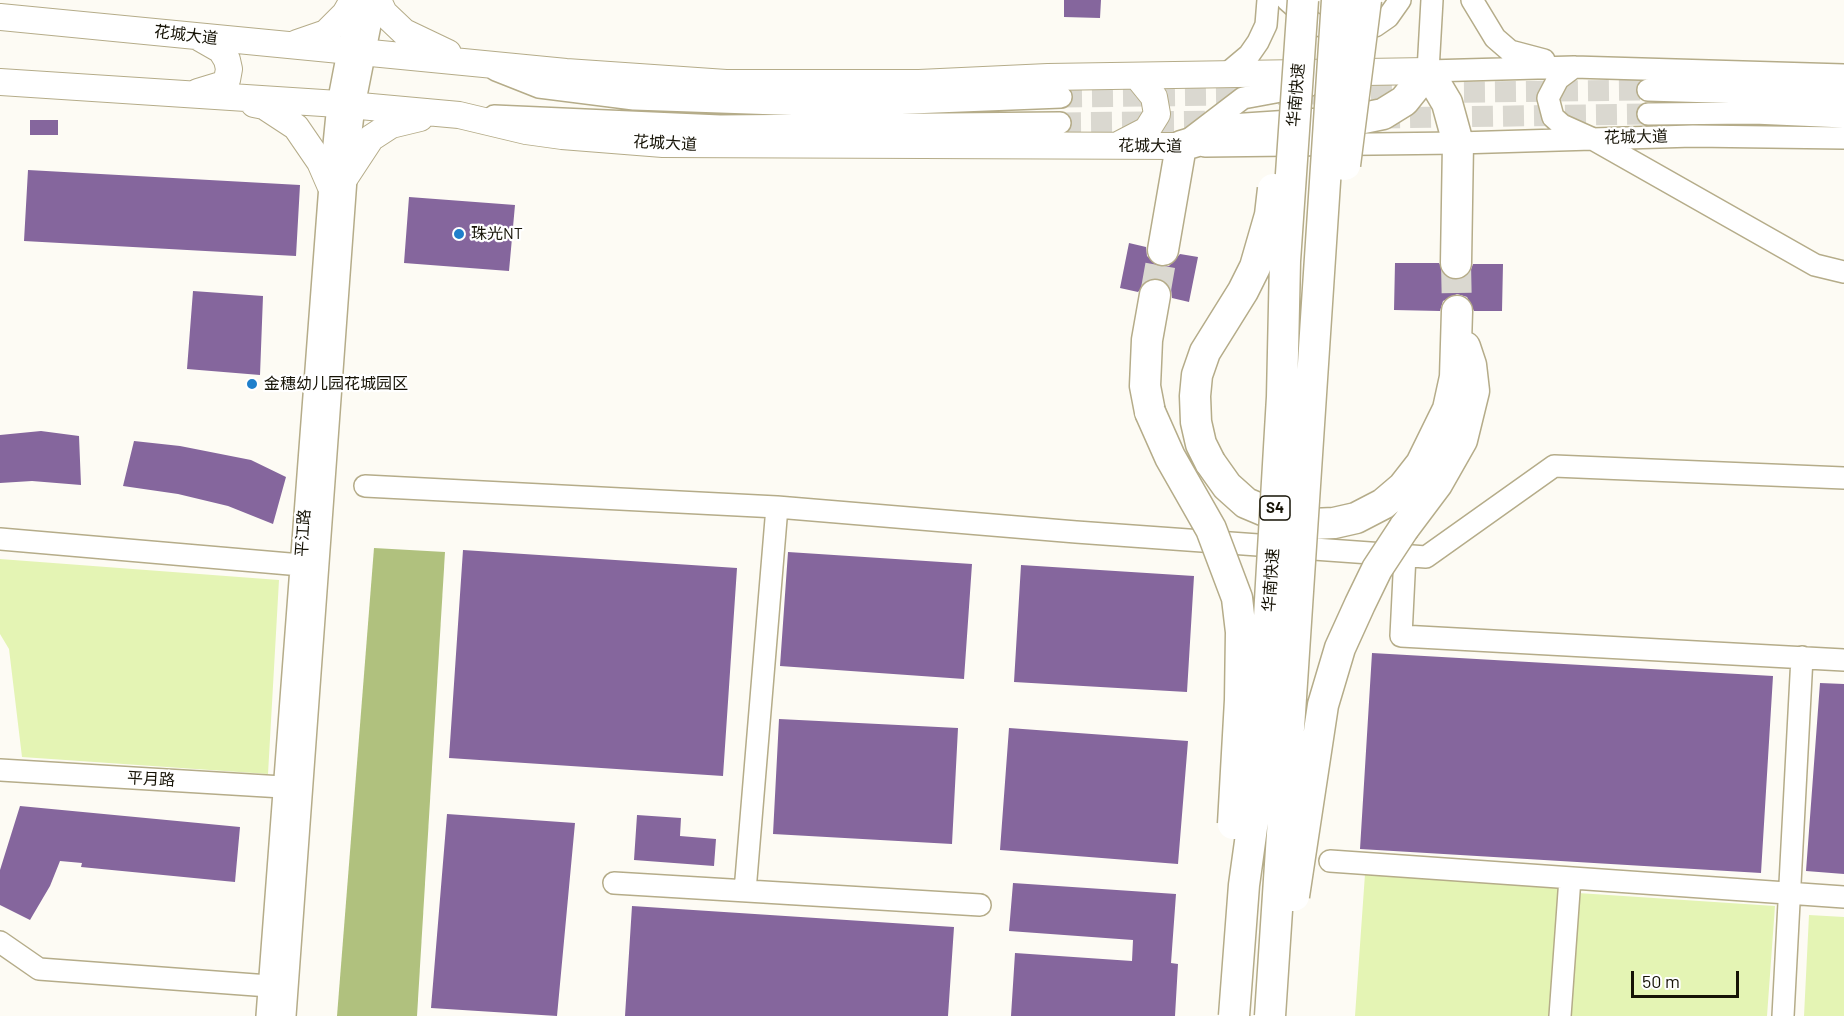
<!DOCTYPE html>
<meta charset="utf-8">
<style>
body{margin:0}
#map{position:relative;width:1844px;height:1016px;overflow:hidden;background:#fdfbf4;font-family:Barlow,sans-serif}
canvas{display:block}
.scale{position:absolute;left:1631px;top:971px;width:108px;height:27px;box-sizing:border-box;border:3px solid #161306;border-top:0;padding-left:8px;font-size:18px;line-height:21px;white-space:nowrap;color:#161306;-webkit-text-stroke:4px #fff;paint-order:stroke}
</style>
<div id="map">
<canvas width="1844" height="1016"></canvas>
<div class="scale">50 m</div>
</div>
<script>
const ctx = document.querySelector('canvas').getContext('2d');
ctx.lineJoin = 'round';
function paint(path, color) {
  ctx.fillStyle = color;
  ctx.fill(path, 'evenodd');
}
function poly(rows) {
  const path = new Path2D();
  for (const r of rows) {
    path.moveTo(r[0], r[1]);
    for (let i = 2; i < r.length; i += 2) path.lineTo(r[i], r[i + 1]);
  }
  return path;
}
function strokePath(path, color, width, dash) {
  ctx.strokeStyle = color;
  ctx.lineWidth = width;
  ctx.lineCap = dash ? 'butt' : 'round';
  ctx.setLineDash(dash || []);
  ctx.stroke(path);
}
function label(font, color, halo, rows, align = 'center') {
  ctx.font = font + ' Barlow,"Noto Sans SC",sans-serif';
  ctx.lineWidth = 4.5;
  ctx.setLineDash([]);
  ctx.textBaseline = 'middle';
  ctx.strokeStyle = halo;
  ctx.fillStyle = color;
  for (const [text, x, y, turn = 0] of rows) {
    ctx.save();
    ctx.translate(x, y);
    ctx.rotate((+turn || 0) * Math.PI / 180);
    ctx.textAlign = isNaN(turn) ? turn : align;
    if (halo) ctx.strokeText(text, 0, 0);
    ctx.fillText(text, 0, 0);
    ctx.restore();
  }
}
paint(poly([
 [0,559,279,580,268,774,22,757,9,649,0,634],
 [1365,874,1563,887,1554,1016,1355,1016],
 [1578,893,1775,906,1767,1016,1569,1016],
 [1809,915,1844,917,1844,1016,1804,1016]
]), '#e4f4b4');
paint(poly([
 [374,548,445,552,417,1016,337,1016]
]), '#b0c17e');
paint(poly([
 [1064,0,1101,0,1100,18,1064,17],
 [30,120,58,120,58,135,30,135],
 [28,170,300,185,296,256,24,241],
 [409,197,515,205,509,271,404,263],
 [1129,243,1146,247,1147,256,1160,267,1169,266,1180,254,1198,257,1189,302,1172,298,1171,289,1159,278,1149,279,1138,292,1120,288],
 [1395,263,1439,263,1447,277,1456,280,1470,272,1473,264,1503,264,1502,311,1474,311,1467,297,1457,294,1443,301,1440,311,1394,310],
 [193,291,263,296,260,375,187,369],
 [41,431,79,436,81,485,32,481,0,483,0,435],
 [134,441,180,446,251,460,286,477,273,524,228,506,178,494,123,486],
 [463,550,737,568,723,776,449,758],
 [788,552,972,564,964,679,780,666],
 [1021,565,1194,576,1187,692,1014,682],
 [1372,653,1773,676,1761,873,1360,849],
 [1820,683,1844,684,1844,874,1806,871],
 [779,719,958,728,952,844,773,834],
 [1009,728,1188,741,1178,864,1000,850],
 [20,806,240,827,235,882,81,867,82,863,60,861,50,886,30,920,0,905,0,870],
 [447,814,575,823,557,1016,431,1008],
 [637,815,681,818,680,836,716,839,714,866,634,860],
 [1013,883,1176,894,1171,963,1178,964,1175,1016,1011,1016,1015,953,1132,961,1133,940,1009,931],
 [632,906,954,927,948,1016,625,1016]
]), '#85669d');
strokePath(poly([
 [1061,97,1648,90],
 [1379,118,1648,114],
 [1060,123,1224,121]
]), '#dad8d0', 21, [21, 10]);
strokePath(poly([
 [1456,263,1457,311],
 [1155,295,1163,250]
]), '#dad8d0', 30, [30, 15]);
const minor = poly([
 [1287,0,1313,23,1324,27,1352,30,1375,26,1388,17,1400,0],
 [1472,0,1495,38,1510,51,1544,60],
 [1574,67,1558,79,1548,98,1553,117,1562,125,1591,138,1815,265,1844,272],
 [496,70,539,87,634,99,836,106,1061,97],
 [1428,71,1432,0],
 [1419,74,1428,71,1574,67,1844,75],
 [1224,76,1249,55,1258,42,1266,25,1268,0],
 [1648,90,1844,96],
 [1648,114,1754,113,1844,117],
 [494,116,720,126,1060,123],
 [1192,137,1243,98,1308,86],
 [1205,146,1458,143,1693,136,1844,138],
 [365,486,777,507,1076,532,1426,557,1554,466,1844,478],
 [0,539,301,565],
 [1405,555,1401,636,1844,660],
 [0,770,299,788],
 [1330,861,1844,897],
 [614,883,980,905],
 [745,891,777,507],
 [0,942,39,969,269,986],
 [267,1016,330,185,338,104,358,0],
 [285,1016,347,165,354,106,375,0],
 [1560,1016,1570,878],
 [1783,1016,1802,657]
]);
const major = poly([
 [378,0,384,13,404,32,448,53],
 [0,17,566,72,726,83,919,83,1048,77,1428,71],
 [297,43,326,33,345,14,353,0],
 [0,82,338,104,459,115,526,131,562,136,663,144,1181,146],
 [198,92,221,85,227,80,229,69,227,60,221,50,200,38],
 [254,104,264,106,296,127,320,162,330,185],
 [1120,144,1147,130,1157,114,1154,97,1137,76],
 [346,176,371,138,391,125,420,118]
]);
const highway = poly([
 [1163,250,1181,146,1238,129,1344,122,1383,114,1404,101,1428,71,1447,103,1458,143,1456,263],
 [1150,412,1145,386,1147,340,1155,295],
 [1210,462,1227,486,1246,503,1284,519,1311,524,1334,523,1356,518,1383,504,1403,487,1421,464,1448,409,1455,377,1457,311],
 [1404,528,1437,484,1462,440,1474,391,1471,365,1465,347]
]);
strokePath(minor, '#b5ac89', 24);
strokePath(major, '#b5ac89', 28);
strokePath(highway, '#b5ac89', 33);
strokePath(minor, '#fff', 21);
strokePath(major, '#fff', 26);
strokePath(highway, '#fff', 30);
const highwayBridge = poly([
 [1345,165,1366,0],
 [1150,412,1170,457,1211,529,1237,598,1241,632,1240,700,1233,824],
 [1210,462,1201,444,1196,422,1195,396,1197,375,1205,352,1243,291,1255,267,1270,215,1273,189],
 [1294,896,1323,705,1340,648,1360,604,1377,569,1404,528],
 [1234,1016,1244,885,1260,770,1282,397,1285,261,1303,0],
 [1270,1016,1337,0]
]);
strokePath(highwayBridge, '#b5ac89', 33, []);
strokePath(highwayBridge, '#fff', 30);
for (const [x, y, r, color] of [
 [459,234,6,"#1f7fcb"],
 [252,384,6,"#1f7fcb"]
]) {
  const dot = new Path2D();
  dot.arc(x, y, r, 0, 2 * Math.PI);
  ctx.fillStyle = color;
  ctx.fill(dot);
  strokePath(dot, '#fff', 2);
}
for (const [x, y, w] of [
 [1275,508,30]
]) {
  const box = new Path2D();
  box.roundRect(x - w / 2, y - 12, w, 24, 4.5);
  ctx.fillStyle = '#fff';
  ctx.fill(box);
  strokePath(box, '#161306', 1.5);
}
label('bold 15px', '#161306', null, [
 ["S4",1275,508]
]);
label('16px', '#161306', '#fff', [
 ["花城大道",186,35,7],
 ["华南快速",1296,95,-85],
 ["花城大道",1636,137,-1],
 ["花城大道",665,143,3],
 ["花城大道",1150,146,1],
 ["平江路",303,533,-86],
 ["华南快速",1271,580,-86],
 ["平月路",151,779,3]
]);
label('16px', '#161306', '#fff', [
 ["珠光NT",471,234],
 ["金穗幼儿园花城园区",264,384]
], 'left');
</script>
